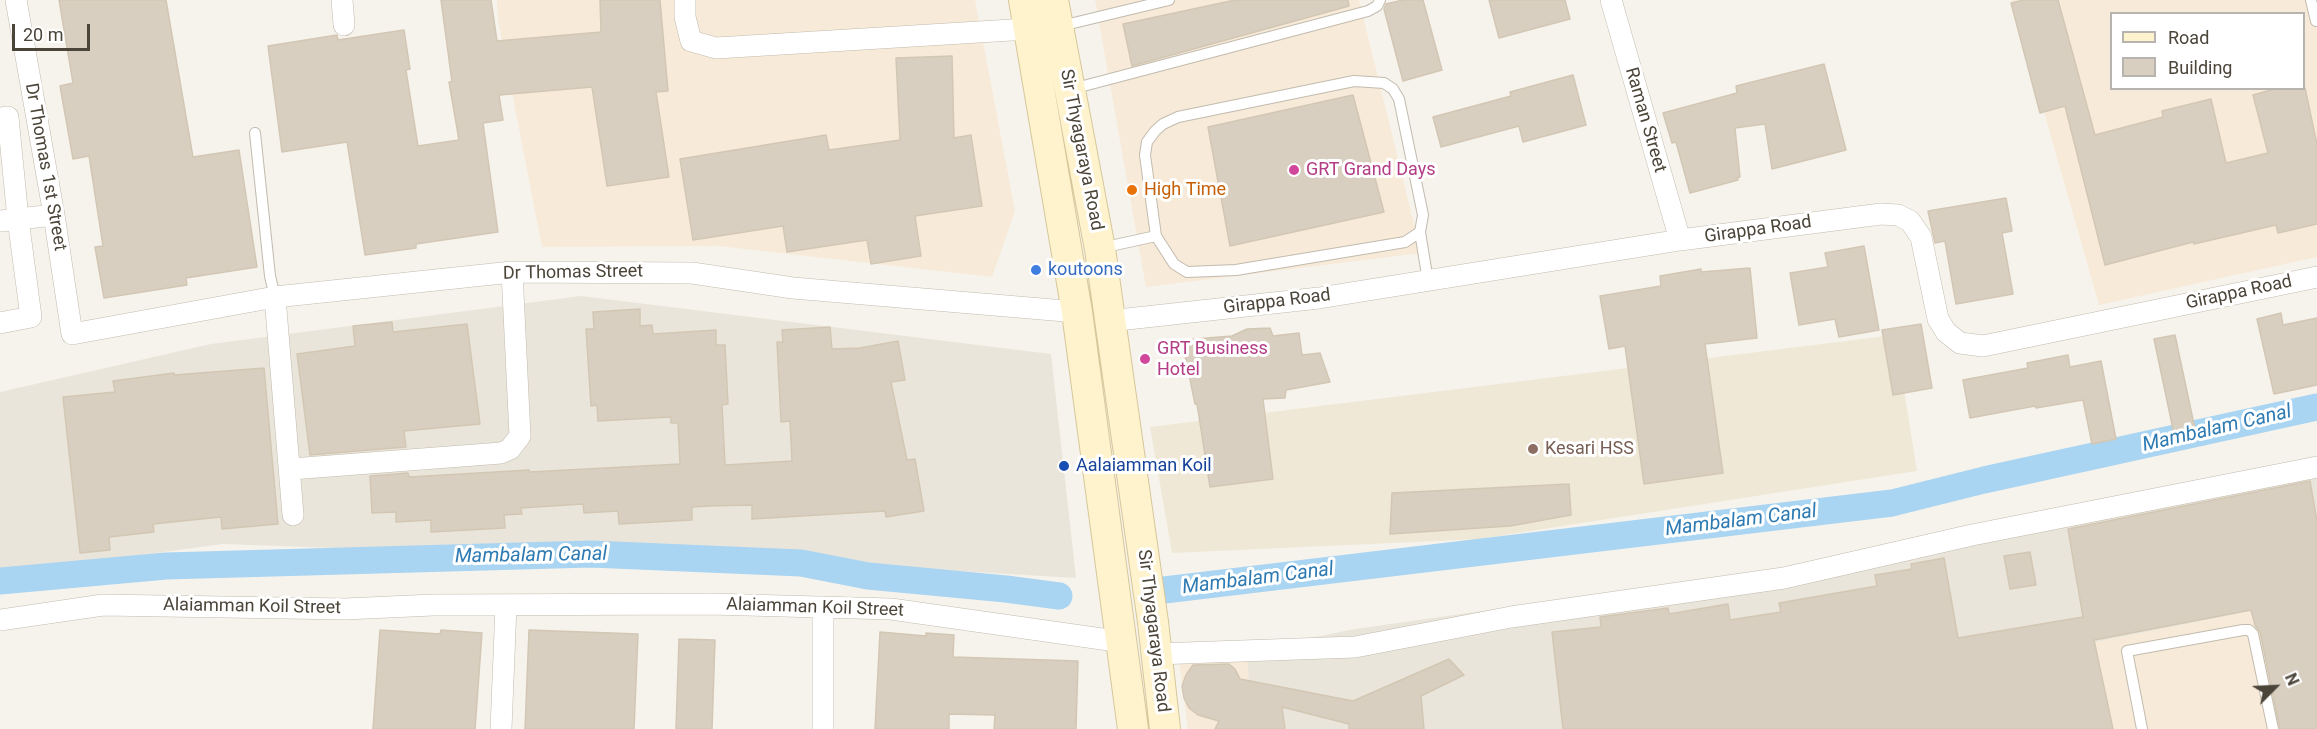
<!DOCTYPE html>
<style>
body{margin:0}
#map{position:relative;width:2317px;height:729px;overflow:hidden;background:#f6f3ec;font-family:Roboto,sans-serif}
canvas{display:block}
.legend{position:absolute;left:2110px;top:12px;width:195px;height:78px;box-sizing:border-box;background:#fff;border:2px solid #b7b4b0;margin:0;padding:8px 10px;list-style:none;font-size:18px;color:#4b4439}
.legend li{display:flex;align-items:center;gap:12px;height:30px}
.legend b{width:30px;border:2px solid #b7b4b0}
.north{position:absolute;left:2245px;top:657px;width:60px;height:60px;-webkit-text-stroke:4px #fff;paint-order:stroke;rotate:66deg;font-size:16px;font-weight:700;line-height:24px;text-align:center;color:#4b4439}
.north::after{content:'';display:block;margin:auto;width:21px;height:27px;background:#4b4439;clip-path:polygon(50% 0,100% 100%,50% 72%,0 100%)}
.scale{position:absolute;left:12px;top:24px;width:78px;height:27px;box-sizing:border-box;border:3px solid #4b4439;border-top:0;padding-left:8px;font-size:18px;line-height:21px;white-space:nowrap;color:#4b4439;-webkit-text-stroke:4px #fff;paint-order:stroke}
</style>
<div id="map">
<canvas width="2317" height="729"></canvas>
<ul class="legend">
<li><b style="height:8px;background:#fff3cd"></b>Road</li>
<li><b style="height:16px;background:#d8cfc1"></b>Building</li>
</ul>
<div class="north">N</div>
<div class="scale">20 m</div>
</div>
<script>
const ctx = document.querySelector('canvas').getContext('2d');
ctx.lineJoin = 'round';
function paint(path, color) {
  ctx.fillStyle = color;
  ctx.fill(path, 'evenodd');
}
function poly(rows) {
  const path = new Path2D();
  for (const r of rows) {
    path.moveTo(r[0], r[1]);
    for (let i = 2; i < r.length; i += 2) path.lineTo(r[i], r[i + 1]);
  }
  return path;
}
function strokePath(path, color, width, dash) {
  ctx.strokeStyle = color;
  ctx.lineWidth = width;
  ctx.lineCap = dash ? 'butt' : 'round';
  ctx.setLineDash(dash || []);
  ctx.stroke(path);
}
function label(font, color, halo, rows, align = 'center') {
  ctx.font = font + ' Roboto,sans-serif';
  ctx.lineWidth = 6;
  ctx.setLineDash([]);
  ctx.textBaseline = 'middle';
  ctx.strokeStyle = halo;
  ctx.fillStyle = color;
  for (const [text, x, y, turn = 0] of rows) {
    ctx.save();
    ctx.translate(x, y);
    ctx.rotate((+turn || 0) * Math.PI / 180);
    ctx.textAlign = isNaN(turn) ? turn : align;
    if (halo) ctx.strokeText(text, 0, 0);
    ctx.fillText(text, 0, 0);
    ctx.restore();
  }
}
paint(poly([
 [581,296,1051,354,1076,578,924,569,223,544,0,574,0,392,211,344],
 [2317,470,2317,598,1972,667,1778,729,1253,729,1246,651,1355,629,1829,562]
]), '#eae5da');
paint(poly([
 [497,0,975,0,1015,211,992,277,719,246,542,247,498,20],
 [1095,0,1359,0,1421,253,1146,287],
 [2012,0,2317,0,2317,257,2099,305],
 [2112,14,2304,14,2304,88,2112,88],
 [2317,598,2317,729,1778,729,1972,667],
 [1246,651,1253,729,1188,729,1179,661]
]), '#f7ead8');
paint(poly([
 [1895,335,1917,471,1479,539,1172,553,1150,427]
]), '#efe8d6');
strokePath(poly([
 [0,581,166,566,591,554,801,563,868,576,1006,589,1059,596],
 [1156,591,1892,503,1984,480,2317,407]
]), '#a9d4f2', 27);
const building = poly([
 [59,0,166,0,193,157,239,150,257,267,186,278,187,285,104,298,95,247,103,246,89,156,73,159,60,86,73,83,59,0],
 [441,0,491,0,497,41,601,32,600,0,660,0,668,91,656,92,669,177,607,186,592,87,499,95,503,120,483,123,498,232,416,244,416,248,365,255,347,142,282,152,268,46,337,35,338,40,404,30,410,69,406,70,418,146,459,140,449,82,452,82,441,0],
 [1235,0,1348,0,1349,6,1132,66,1123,24,1235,0],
 [1403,0,1423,0,1442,70,1403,81,1384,9,1386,4,1403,0],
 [1489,0,1565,0,1570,19,1499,38,1489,0],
 [2024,0,2058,0,2095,135,2163,117,2162,111,2211,99,2226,163,2268,153,2253,95,2278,88,2305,88,2317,144,2317,224,2278,233,2276,225,2194,244,2193,242,2105,265,2065,106,2040,113,2011,3,2024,0],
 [952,56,954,138,971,135,982,206,915,216,921,256,871,264,867,240,787,252,783,226,693,240,680,159,826,135,829,150,900,140,896,58,952,56],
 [1824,64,1846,150,1772,169,1765,124,1735,128,1740,177,1737,178,1738,180,1690,193,1676,142,1672,143,1663,113,1737,93,1736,86,1824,64],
 [1573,75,1586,125,1523,142,1519,126,1441,147,1433,117,1511,96,1510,92,1573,75],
 [1353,95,1384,212,1230,246,1208,127,1353,95],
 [2006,198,2012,231,2002,233,2013,294,1956,304,1945,241,1935,243,1928,211,2006,198],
 [1864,246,1879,330,1839,337,1835,319,1799,325,1790,273,1828,267,1825,253,1864,246],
 [1750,268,1757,338,1705,344,1723,473,1644,484,1625,346,1609,349,1600,296,1661,286,1660,276,1701,269,1701,272,1750,268],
 [640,309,640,326,652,325,653,334,716,330,716,345,725,345,728,404,722,405,725,465,792,461,790,421,781,422,777,342,783,342,782,330,830,327,832,349,860,348,898,341,905,380,891,382,907,460,915,459,924,511,886,517,885,511,752,519,752,505,709,506,692,507,692,520,619,524,618,511,584,513,583,504,521,508,522,514,504,515,505,528,431,532,431,520,396,522,396,512,372,513,370,476,408,473,409,477,529,470,530,472,680,464,678,423,671,423,671,417,598,421,597,405,591,406,586,329,594,329,593,312,640,309],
 [2281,313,2283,325,2317,318,2317,385,2274,394,2257,319,2281,313],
 [392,322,393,332,467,324,480,424,404,431,406,447,310,455,297,354,355,346,353,326,392,322],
 [1921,324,1932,388,1893,395,1882,330,1921,324],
 [1270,328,1273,336,1299,333,1302,355,1320,353,1330,382,1286,390,1285,398,1263,399,1273,479,1210,487,1197,404,1195,404,1182,340,1232,336,1247,329,1270,328],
 [2175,335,2195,429,2174,434,2154,339,2175,335],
 [2068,355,2070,367,2101,361,2116,439,2092,444,2083,400,2036,408,2035,406,1970,418,1963,380,2028,368,2027,363,2068,355],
 [264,368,278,524,222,529,221,517,153,524,154,532,109,537,110,550,80,553,63,397,115,392,113,381,174,373,174,375,264,368],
 [2310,481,2317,521,2317,729,2280,729,2260,632,2255,625,2251,610,2094,640,2113,729,1563,729,1552,632,1601,627,1600,617,1668,608,1669,614,1728,604,1730,620,1781,612,1779,603,1877,586,1875,575,1912,569,1911,564,1944,558,1958,638,2083,617,2068,529,2310,481],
 [1569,484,1571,515,1510,526,1390,534,1392,493,1569,484],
 [2030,552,2036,585,2010,589,2004,556,2030,552],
 [380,630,440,634,441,630,482,633,475,729,373,729,380,630],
 [529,630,638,634,634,729,525,729,529,630],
 [880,632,926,636,926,633,954,635,953,657,1078,661,1076,729,994,729,995,715,949,714,949,729,875,729,880,632],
 [679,639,715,640,712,729,676,729,679,639],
 [1449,659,1464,675,1421,696,1424,729,1349,729,1349,724,1282,707,1285,729,1215,729,1219,721,1198,715,1189,708,1184,698,1182,686,1186,675,1193,665,1229,664,1235,669,1240,679,1353,701,1449,659]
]);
paint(building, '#d8cfc1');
strokePath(building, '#d3c7b4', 1.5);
const service = poly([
 [2311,0,2316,21],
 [1061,26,1169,0],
 [1354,81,1384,83,1393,89,1399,99,1423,215,1420,232,1405,242,1236,270,1187,272,1174,264,1156,236,1145,155,1147,142,1155,131,1163,124,1178,117,1354,81],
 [1072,89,1368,11,1377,6,1380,0],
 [255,133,270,276,275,297],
 [1420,232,1428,281],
 [1101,248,1156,236],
 [2142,729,2127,651,2243,630,2249,630,2253,634,2273,729]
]);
const minor = poly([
 [16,0,54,215,72,334,275,297,512,272,692,273,793,288,1077,312],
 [342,0,344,25],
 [685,0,685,17,691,41,716,48,1028,29],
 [1611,0,1680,240],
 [0,118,8,117,18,219,31,317,0,323],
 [0,221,54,215],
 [275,297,293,515],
 [1109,321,1319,298,1680,240,1881,214,1898,215,1910,221,1921,237,1938,319,1946,332,1960,343,1983,346,2317,277],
 [291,469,501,453,510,449,520,436,512,272],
 [0,620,103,605,345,609,433,605,711,604,891,609,1123,642],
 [1156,654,1355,647,1511,617,1784,578,1972,535,2317,467],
 [501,729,506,606],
 [823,729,823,607]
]);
const secondary = poly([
 [1024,0,1077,312,1133,729],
 [1053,0,1100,249,1153,622,1165,729]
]);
strokePath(service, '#c2bbae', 12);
strokePath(minor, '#c2bbae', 22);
strokePath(secondary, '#d6c79b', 32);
strokePath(service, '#fff', 10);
strokePath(minor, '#fff', 21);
strokePath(secondary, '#fff3cd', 30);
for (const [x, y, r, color] of [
 [1294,170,6,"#d1479c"],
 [1132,190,6,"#e8710a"],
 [1036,270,6,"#3f7fe0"],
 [1145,359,6,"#d1479c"],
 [1533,449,6,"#8d6e63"],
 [1064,466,6,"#1a4fb4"]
]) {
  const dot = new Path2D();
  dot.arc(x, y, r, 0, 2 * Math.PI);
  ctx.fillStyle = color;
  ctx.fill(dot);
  strokePath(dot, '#fff', 2);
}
label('18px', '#4b4439', '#fff', [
 ["Raman Street",1645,120,74],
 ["Sir Thyagaraya Road",1081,150,79],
 ["Dr Thomas 1st Street",45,167,80],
 ["Girappa Road",1758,230,-8],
 ["Dr Thomas Street",573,273,-1],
 ["Girappa Road",2239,293,-12],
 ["Girappa Road",1277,302,-7],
 ["Alaiamman Koil Street",252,607,1],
 ["Alaiamman Koil Street",815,608,2],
 ["Sir Thyagaraya Road",1153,631,83]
]);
label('18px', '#b23c85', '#fff', [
 ["GRT Grand Days",1306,170],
 ["GRT Business",1157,349],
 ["Hotel",1157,370]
], 'left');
label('18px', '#c56008', '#fff', [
 ["High Time",1144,190]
], 'left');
label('18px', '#366cbe', '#fff', [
 ["koutoons",1048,270]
], 'left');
label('18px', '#785e54', '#fff', [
 ["Kesari HSS",1545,449]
], 'left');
label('18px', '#164399', '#fff', [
 ["Aalaiamman Koil",1076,466]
], 'left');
label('italic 20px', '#2e7ab2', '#fff', [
 ["Mambalam Canal",2217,429,-13],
 ["Mambalam Canal",1741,521,-7],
 ["Mambalam Canal",531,556,-1],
 ["Mambalam Canal",1258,579,-7]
]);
</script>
